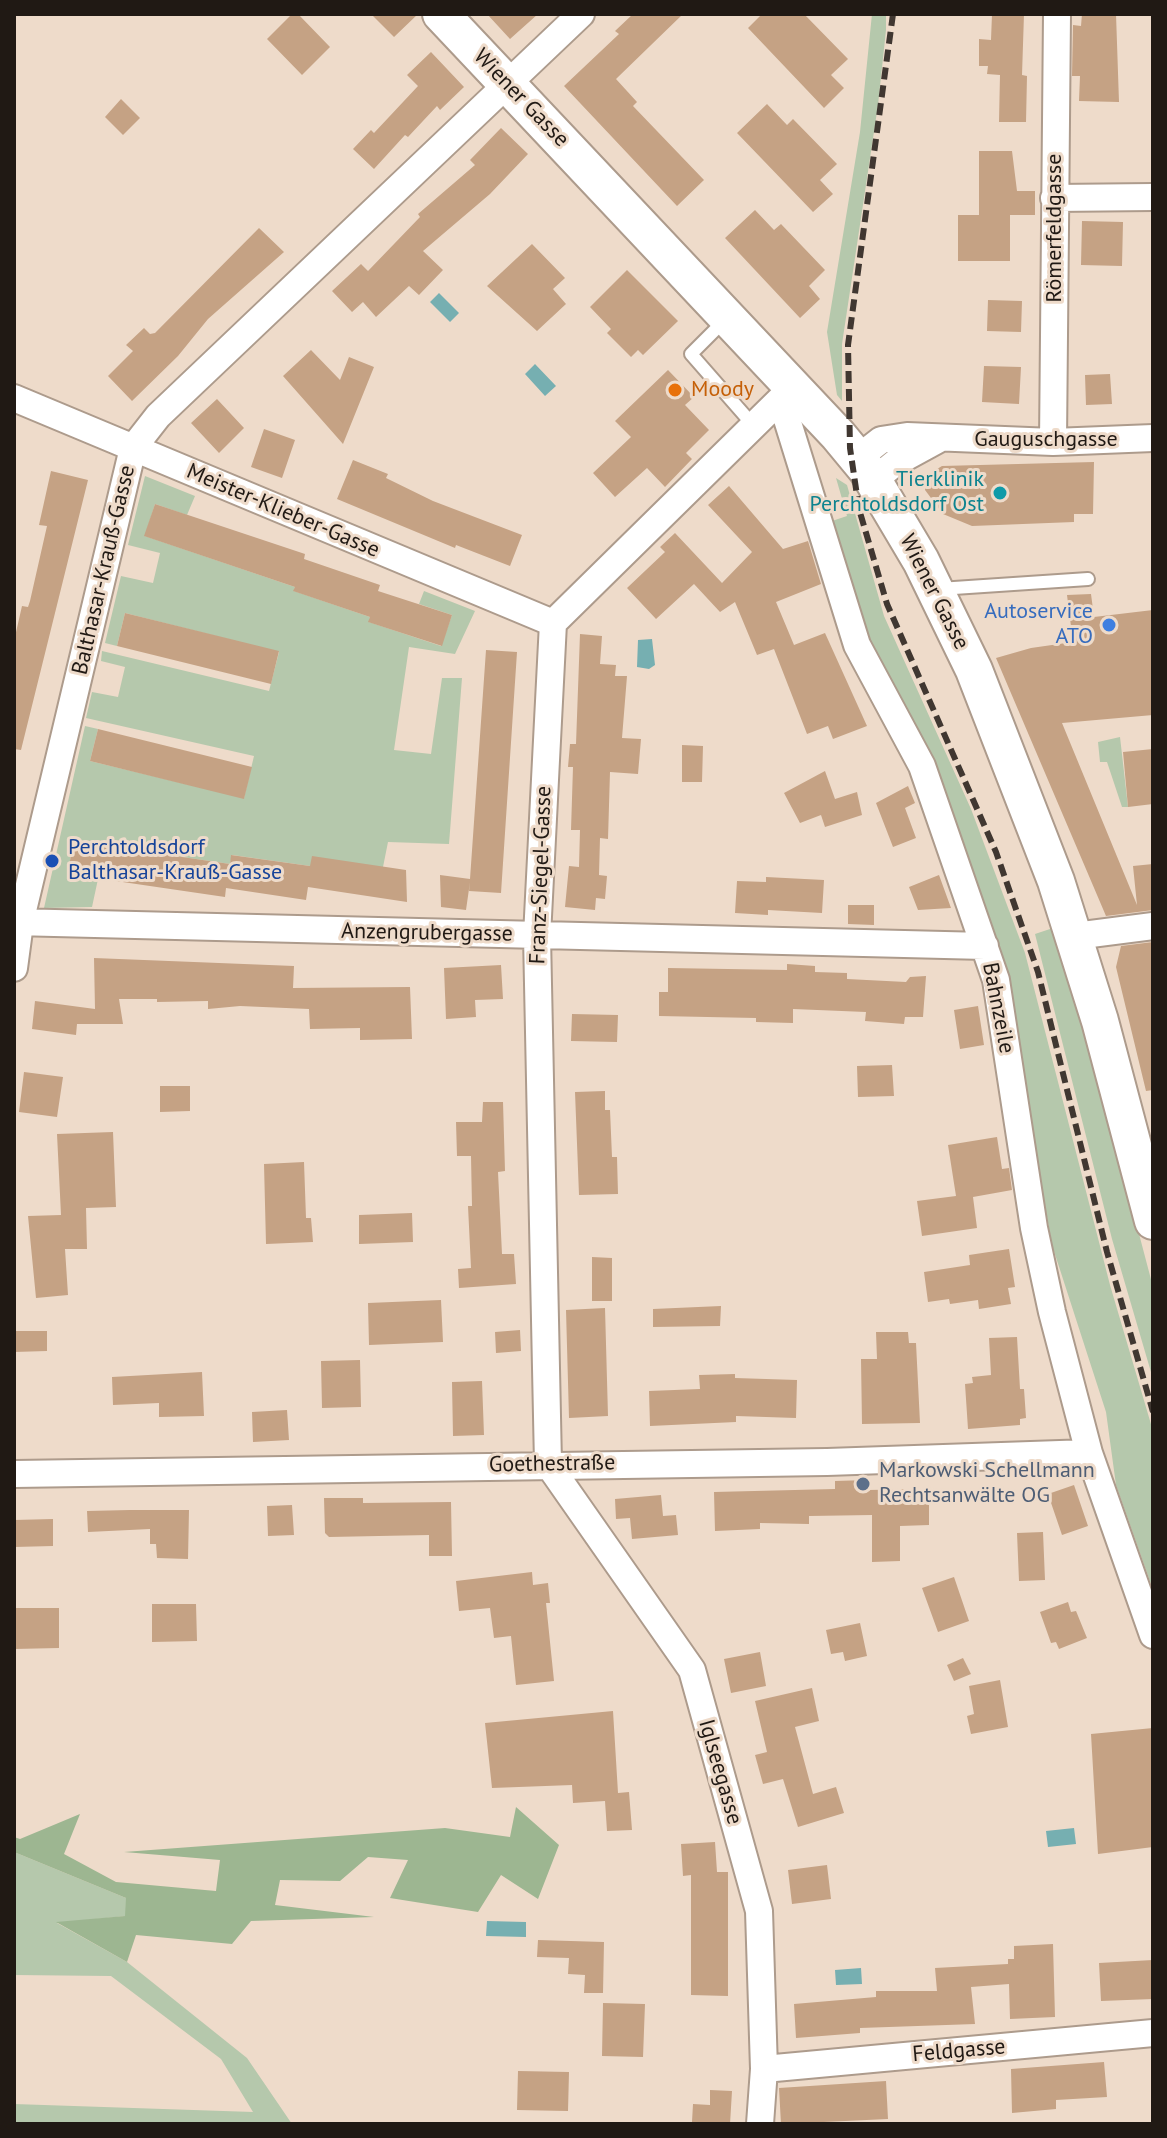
<!DOCTYPE html>
<meta charset="utf-8">
<style>
body{margin:0}
#map{position:relative;width:1167px;height:2138px;overflow:hidden;background:#eedbca;font-family:"PT Sans",sans-serif}
canvas{display:block}
.frame{position:absolute;inset:0;border:16px solid #201914;pointer-events:none}
</style>
<div id="map">
<canvas width="1167" height="2138"></canvas>
<div class="frame"></div>
</div>
<script>
const ctx = document.querySelector('canvas').getContext('2d');
ctx.lineJoin = 'round';
function paint(path, color) {
  ctx.fillStyle = color;
  ctx.fill(path, 'evenodd');
}
function poly(rows) {
  const path = new Path2D();
  for (const r of rows) {
    path.moveTo(r[0], r[1]);
    for (let i = 2; i < r.length; i += 2) path.lineTo(r[i], r[i + 1]);
  }
  return path;
}
function strokePath(path, color, width, dash) {
  ctx.strokeStyle = color;
  ctx.lineWidth = width;
  ctx.lineCap = dash ? 'butt' : 'round';
  ctx.setLineDash(dash || []);
  ctx.stroke(path);
}
function label(font, color, halo, rows, align = 'center') {
  ctx.font = font + ' "PT Sans",sans-serif';
  ctx.lineWidth = 6;
  ctx.setLineDash([]);
  ctx.textBaseline = 'middle';
  ctx.strokeStyle = halo;
  ctx.fillStyle = color;
  for (const [text, x, y, turn = 0] of rows) {
    ctx.save();
    ctx.translate(x, y);
    ctx.rotate((+turn || 0) * Math.PI / 180);
    ctx.textAlign = isNaN(turn) ? turn : align;
    if (halo) ctx.strokeText(text, 0, 0);
    ctx.fillText(text, 0, 0);
    ctx.restore();
  }
}
paint(poly([
 [872,14,886,14,886,30,878,105,842,344,842,401,837,395,827,332,860,132],
 [145,476,195,496,187,515,155,504,145,536,295,587,294,591,370,617,369,622,441,646,452,615,419,604,424,591,475,611,455,654,409,647,394,750,431,754,442,678,462,678,449,844,388,842,383,867,310,866,232,855,230,864,73,841,68,874,98,879,92,907,44,908,85,726,98,729,90,761,244,798,254,756,86,718,92,692,118,697,125,667,101,661,102,651,269,691,279,652,125,613,117,646,105,643,121,576,153,583,160,553,128,545],
 [836,478,847,485,884,616,971,809,1025,953,1110,1285,1153,1431,1153,1590,1116,1485,1106,1412,1052,1245,1001,959,930,763,866,632,832,521,847,516],
 [1120,737,1128,807,1122,807,1107,762,1100,762,1098,742],
 [1053,928,1079,1006,1153,1287,1153,1379,1112,1239,1035,934],
 [14,1852,126,1898,126,1916,57,1923,127,1962,247,2058,292,2124,14,2124,14,2104,253,2112,221,2059,111,1976,14,1975]
]), '#b5c8ac');
paint(poly([
 [516,1807,559,1845,538,1899,501,1875,478,1912,390,1898,408,1860,368,1857,340,1881,280,1880,275,1905,374,1917,251,1921,232,1944,136,1935,127,1962,56,1922,125,1916,126,1898,14,1852,14,1837,20,1839,80,1814,64,1854,116,1882,216,1891,220,1860,124,1852,445,1828,510,1837]
]), '#9db691');
paint(poly([
 [439,293,459,313,450,322,430,302],
 [535,364,556,386,545,396,525,374],
 [652,639,655,665,649,669,637,667,638,640],
 [1074,1828,1076,1844,1048,1847,1046,1831],
 [487,1921,526,1922,526,1937,486,1936],
 [861,1968,862,1984,836,1985,835,1970]
]), '#76afb1');
paint(poly([
 [292,14,298,14,330,47,302,75,267,39],
 [371,14,418,14,394,37],
 [487,14,538,14,510,39],
 [633,14,683,14,616,79,637,102,633,106,704,180,677,206,564,86,619,34,615,31],
 [762,14,804,14,848,59,831,75,844,88,824,108,748,28],
 [992,14,1024,14,1022,75,1027,76,1026,122,999,122,1000,75,987,74,988,66,979,66,979,39,991,40],
 [1082,14,1116,14,1119,102,1079,101,1080,76,1072,76,1073,25,1081,26],
 [431,52,464,87,440,110,437,106,408,137,405,135,374,169,353,149,371,130,374,133,418,86,407,75],
 [121,99,140,118,123,135,105,117],
 [767,104,787,125,793,119,837,164,820,180,833,194,813,212,737,133],
 [501,128,528,154,490,194,423,251,443,270,419,295,409,286,376,317,363,302,352,312,332,291,361,264,368,271,420,217,418,214,475,165,470,160],
 [979,151,1012,151,1017,191,1035,191,1035,215,1010,215,1010,261,958,261,958,215,979,215],
 [755,210,774,230,781,224,825,270,809,286,820,299,800,318,725,238],
 [1082,221,1123,222,1122,266,1081,265],
 [259,228,284,252,208,319,178,356,132,401,108,376,133,351,126,345,144,328,150,334,155,333],
 [532,244,565,278,553,289,566,304,537,331,487,286],
 [627,270,678,321,643,355,638,350,631,357,607,333,611,329,590,307],
 [988,300,1022,301,1021,332,987,331],
 [311,350,340,380,349,357,374,367,343,444,283,376],
 [984,366,1021,367,1019,404,982,402],
 [668,370,694,397,685,405,709,430,686,453,692,459,665,487,647,468,615,497,593,473,631,437,615,421],
 [1110,374,1112,404,1086,405,1085,375],
 [217,399,244,428,219,453,191,423],
 [264,429,295,440,282,478,251,467],
 [353,460,388,474,386,478,433,501,522,535,510,566,456,545,455,548,337,499],
 [1094,462,1093,514,1074,514,1074,522,972,526,943,514,925,490,927,475,942,466],
 [51,471,88,480,21,750,14,749,14,641,22,606,28,607,30,601,47,526,39,525],
 [729,486,783,549,808,541,821,584,776,602,794,645,825,633,867,726,833,739,828,726,807,734,774,649,757,655,735,602,720,612,694,584,656,619,627,588,665,552,660,547,675,533,722,583,752,552,708,505],
 [155,504,305,554,304,559,380,585,378,591,452,615,442,646,368,622,370,617,293,591,295,587,144,536],
 [1091,594,1094,617,1153,610,1153,715,1062,723,1137,905,1133,866,1153,864,1153,910,1106,916,996,658,1031,648,1073,642,1067,595],
 [125,613,279,651,271,684,117,646],
 [580,634,602,636,600,664,616,665,615,676,627,676,622,738,641,739,638,774,610,772,608,839,600,838,599,875,607,876,605,899,596,898,595,910,565,907,569,866,579,867,580,830,571,830,573,767,568,767,570,744,576,744],
 [486,650,517,652,501,893,469,891,470,882,466,910,441,907,440,875,470,879],
 [98,729,252,767,244,799,90,761],
 [682,745,703,746,702,782,682,782],
 [1153,749,1153,804,1128,807,1123,752],
 [825,771,835,799,857,792,862,815,825,827,821,815,800,823,784,793],
 [908,786,915,803,905,808,916,838,893,847,876,803],
 [73,841,230,864,231,855,310,866,312,856,406,870,407,902,308,887,306,900,226,888,225,897,68,874],
 [939,875,951,908,918,910,909,887],
 [766,877,824,880,822,913,768,910,768,915,735,913,737,881,766,882],
 [848,905,874,905,874,925,848,924],
 [1153,942,1153,1090,1146,1091,1116,967,1121,946],
 [94,958,294,966,293,988,410,987,412,1039,360,1040,360,1028,310,1029,309,1009,240,1006,208,1009,208,1001,157,1002,157,999,119,999,123,1024,77,1024,76,1035,32,1029,35,1001,95,1009],
 [787,964,815,966,815,972,847,973,847,979,906,982,910,977,926,976,923,1017,905,1017,904,1024,865,1021,866,1012,793,1009,793,1023,756,1022,756,1018,659,1016,659,992,668,992,668,968,787,970],
 [501,965,503,999,475,1000,476,1017,446,1019,444,968],
 [978,1006,984,1045,960,1049,954,1010],
 [572,1014,618,1015,617,1042,571,1041],
 [892,1065,894,1096,858,1097,857,1066],
 [24,1072,63,1077,57,1117,19,1112],
 [160,1086,190,1086,190,1111,160,1112],
 [605,1091,605,1110,610,1110,612,1157,617,1157,618,1194,579,1195,575,1092],
 [483,1102,503,1102,505,1171,498,1172,502,1254,514,1254,516,1284,459,1288,458,1269,471,1268,468,1206,472,1206,471,1156,457,1156,456,1122,482,1122],
 [113,1132,116,1207,86,1208,87,1249,65,1249,68,1295,36,1298,28,1216,61,1215,57,1134],
 [997,1137,1002,1169,1009,1168,1012,1190,973,1197,977,1228,922,1236,917,1201,956,1196,948,1145],
 [304,1162,306,1218,311,1218,313,1242,266,1244,264,1164],
 [412,1213,413,1242,359,1244,359,1215],
 [1009,1249,1015,1287,1008,1288,1011,1304,979,1309,978,1300,950,1304,949,1299,928,1302,924,1272,970,1265,969,1255],
 [592,1257,612,1258,612,1301,592,1301],
 [441,1300,443,1342,369,1345,368,1303],
 [721,1306,720,1326,653,1327,653,1309],
 [605,1308,608,1416,569,1418,566,1310],
 [520,1330,521,1351,496,1353,495,1332],
 [14,1331,47,1331,47,1351,14,1352],
 [876,1332,908,1332,909,1343,916,1343,920,1423,862,1424,861,1359,877,1359],
 [1017,1337,1020,1389,1024,1389,1026,1418,1020,1419,1020,1425,968,1429,965,1384,973,1383,972,1377,991,1375,989,1338],
 [360,1360,361,1407,322,1408,321,1361],
 [202,1372,204,1416,159,1417,159,1403,113,1405,112,1377],
 [735,1374,735,1378,797,1380,796,1418,736,1416,736,1422,650,1426,649,1391,700,1389,699,1375],
 [482,1381,484,1435,453,1436,452,1382],
 [287,1410,289,1440,253,1442,252,1412],
 [867,1480,867,1490,929,1489,929,1525,900,1526,900,1561,872,1562,872,1515,809,1516,809,1524,760,1523,760,1529,715,1531,714,1492,835,1489,835,1481],
 [1074,1485,1088,1526,1062,1535,1048,1494],
 [661,1495,663,1516,676,1515,678,1535,632,1539,630,1518,616,1519,615,1499],
 [324,1498,363,1498,363,1503,451,1502,452,1556,429,1556,429,1535,329,1537,325,1533],
 [292,1505,294,1535,268,1536,267,1506],
 [130,1510,189,1510,188,1559,157,1558,156,1544,150,1544,150,1529,88,1532,87,1511],
 [53,1519,53,1546,14,1547,14,1520],
 [1043,1532,1045,1580,1019,1581,1017,1533],
 [532,1572,533,1585,548,1583,550,1603,546,1603,554,1681,516,1685,511,1636,494,1638,490,1608,459,1611,456,1581],
 [954,1577,969,1621,938,1632,922,1588],
 [1068,1602,1071,1612,1076,1611,1087,1638,1059,1649,1056,1642,1051,1643,1040,1612],
 [152,1604,196,1604,197,1641,152,1642],
 [14,1608,59,1608,59,1648,14,1649],
 [860,1623,867,1656,845,1661,843,1652,831,1654,826,1630],
 [760,1652,766,1686,731,1693,724,1659],
 [963,1658,971,1674,954,1681,947,1665],
 [1000,1680,1008,1727,971,1734,967,1716,974,1714,969,1686],
 [812,1688,819,1721,795,1727,813,1794,836,1787,844,1813,798,1827,783,1779,763,1784,755,1755,767,1752,755,1701],
 [613,1711,618,1793,629,1792,632,1830,607,1831,605,1801,573,1803,572,1785,492,1788,485,1723],
 [1153,1728,1153,1847,1098,1854,1091,1734],
 [715,1842,717,1872,728,1872,728,1996,691,1995,691,1875,683,1876,681,1844],
 [827,1865,831,1899,792,1904,788,1870],
 [538,1940,604,1942,603,1993,584,1993,585,1975,568,1974,569,1958,537,1957],
 [1053,1944,1055,2017,1010,2019,1009,1984,971,1987,975,2024,860,2028,860,2033,796,2038,794,2004,876,1997,876,1991,937,1991,935,1968,1008,1964,1008,1959,1014,1959,1014,1946],
 [1153,1960,1153,1999,1101,2001,1099,1963],
 [603,2003,645,2004,643,2057,602,2056],
 [1104,2062,1107,2097,1056,2100,1056,2109,1012,2113,1011,2069],
 [518,2071,569,2072,568,2111,517,2110],
 [886,2081,888,2119,781,2124,779,2088],
 [710,2090,732,2091,730,2124,692,2122,693,2104,710,2105]
]), '#c5a284');
const service = poly([
 [726,319,691,354,754,426],
 [939,589,1088,579]
]);
const minor = poly([
 [1054,198,1153,197],
 [14,398,553,623],
 [781,400,857,645,922,766,996,980,1034,1228,1052,1312,1089,1453,1153,1635],
 [1053,442,1057,14],
 [858,458,881,440,907,436,1053,442,1153,438],
 [873,481,895,463,939,439],
 [14,922,985,946],
 [1075,936,1153,926],
 [14,968,20,923,133,448,158,416,581,14],
 [14,1474,827,1462,1089,1453],
 [764,2069,1153,2033],
 [760,2124,764,2069,759,1911,692,1670,548,1464,537,936,553,623,792,388]
]);
const secondary = poly([
 [441,14,838,435,867,470,921,561,974,670,1056,881,1100,1021,1153,1221]
]);
strokePath(service, '#ad9b8c', 16);
strokePath(minor, '#ad9b8c', 30);
strokePath(secondary, '#ad9b8c', 40);
strokePath(service, '#fff', 12);
strokePath(minor, '#fff', 26);
strokePath(secondary, '#fff', 36);
strokePath(poly([
 [893,14,848,345,850,448,859,509,887,604,996,852,1038,972,1107,1252,1153,1412]
]), '#403731', 6, [12, 6]);
for (const [x, y, r, color] of [
 [675,390,8,"#e8710a"],
 [1000,493,8,"#0f9aa8"],
 [1109,625,8,"#3f7fe0"],
 [52,861,8,"#1a4fb4"],
 [863,1484,8,"#5c6f8a"]
]) {
  const dot = new Path2D();
  dot.arc(x, y, r, 0, 2 * Math.PI);
  ctx.fillStyle = color;
  ctx.fill(dot);
  strokePath(dot, '#eedbca', 3);
}
label('22px', '#201914', '#eedbca', [
 ["Wiener Gasse",521,98,46],
 ["Römerfeldgasse",1055,228,-90],
 ["Gauguschgasse",1046,440],
 ["Meister-Klieber-Gasse",283,511,23],
 ["Balthasar-Krauß-Gasse",104,570,-77],
 ["Wiener Gasse",934,592,63],
 ["Franz-Siegel-Gasse",541,875,-88],
 ["Anzengrubergasse",427,933,1],
 ["Bahnzeile",998,1008,79],
 ["Goethestraße",552,1464,-1],
 ["Iglseegasse",720,1772,74],
 ["Feldgasse",959,2051,-5]
]);
label('22px', '#c56008', '#eedbca', [
 ["Moody",691,390]
], 'left');
label('22px', '#0d838f', '#eedbca', [
 ["Tierklinik",984,480],
 ["Perchtoldsdorf Ost",984,505]
], 'right');
label('22px', '#366cbe', '#eedbca', [
 ["Autoservice",1093,612],
 ["ATO",1093,637]
], 'right');
label('22px', '#164399', '#eedbca', [
 ["Perchtoldsdorf",68,848],
 ["Balthasar-Krauß-Gasse",68,873]
], 'left');
label('22px', '#4e5e75', '#eedbca', [
 ["Markowski Schellmann",879,1471],
 ["Rechtsanwälte OG",879,1496]
], 'left');
</script>
